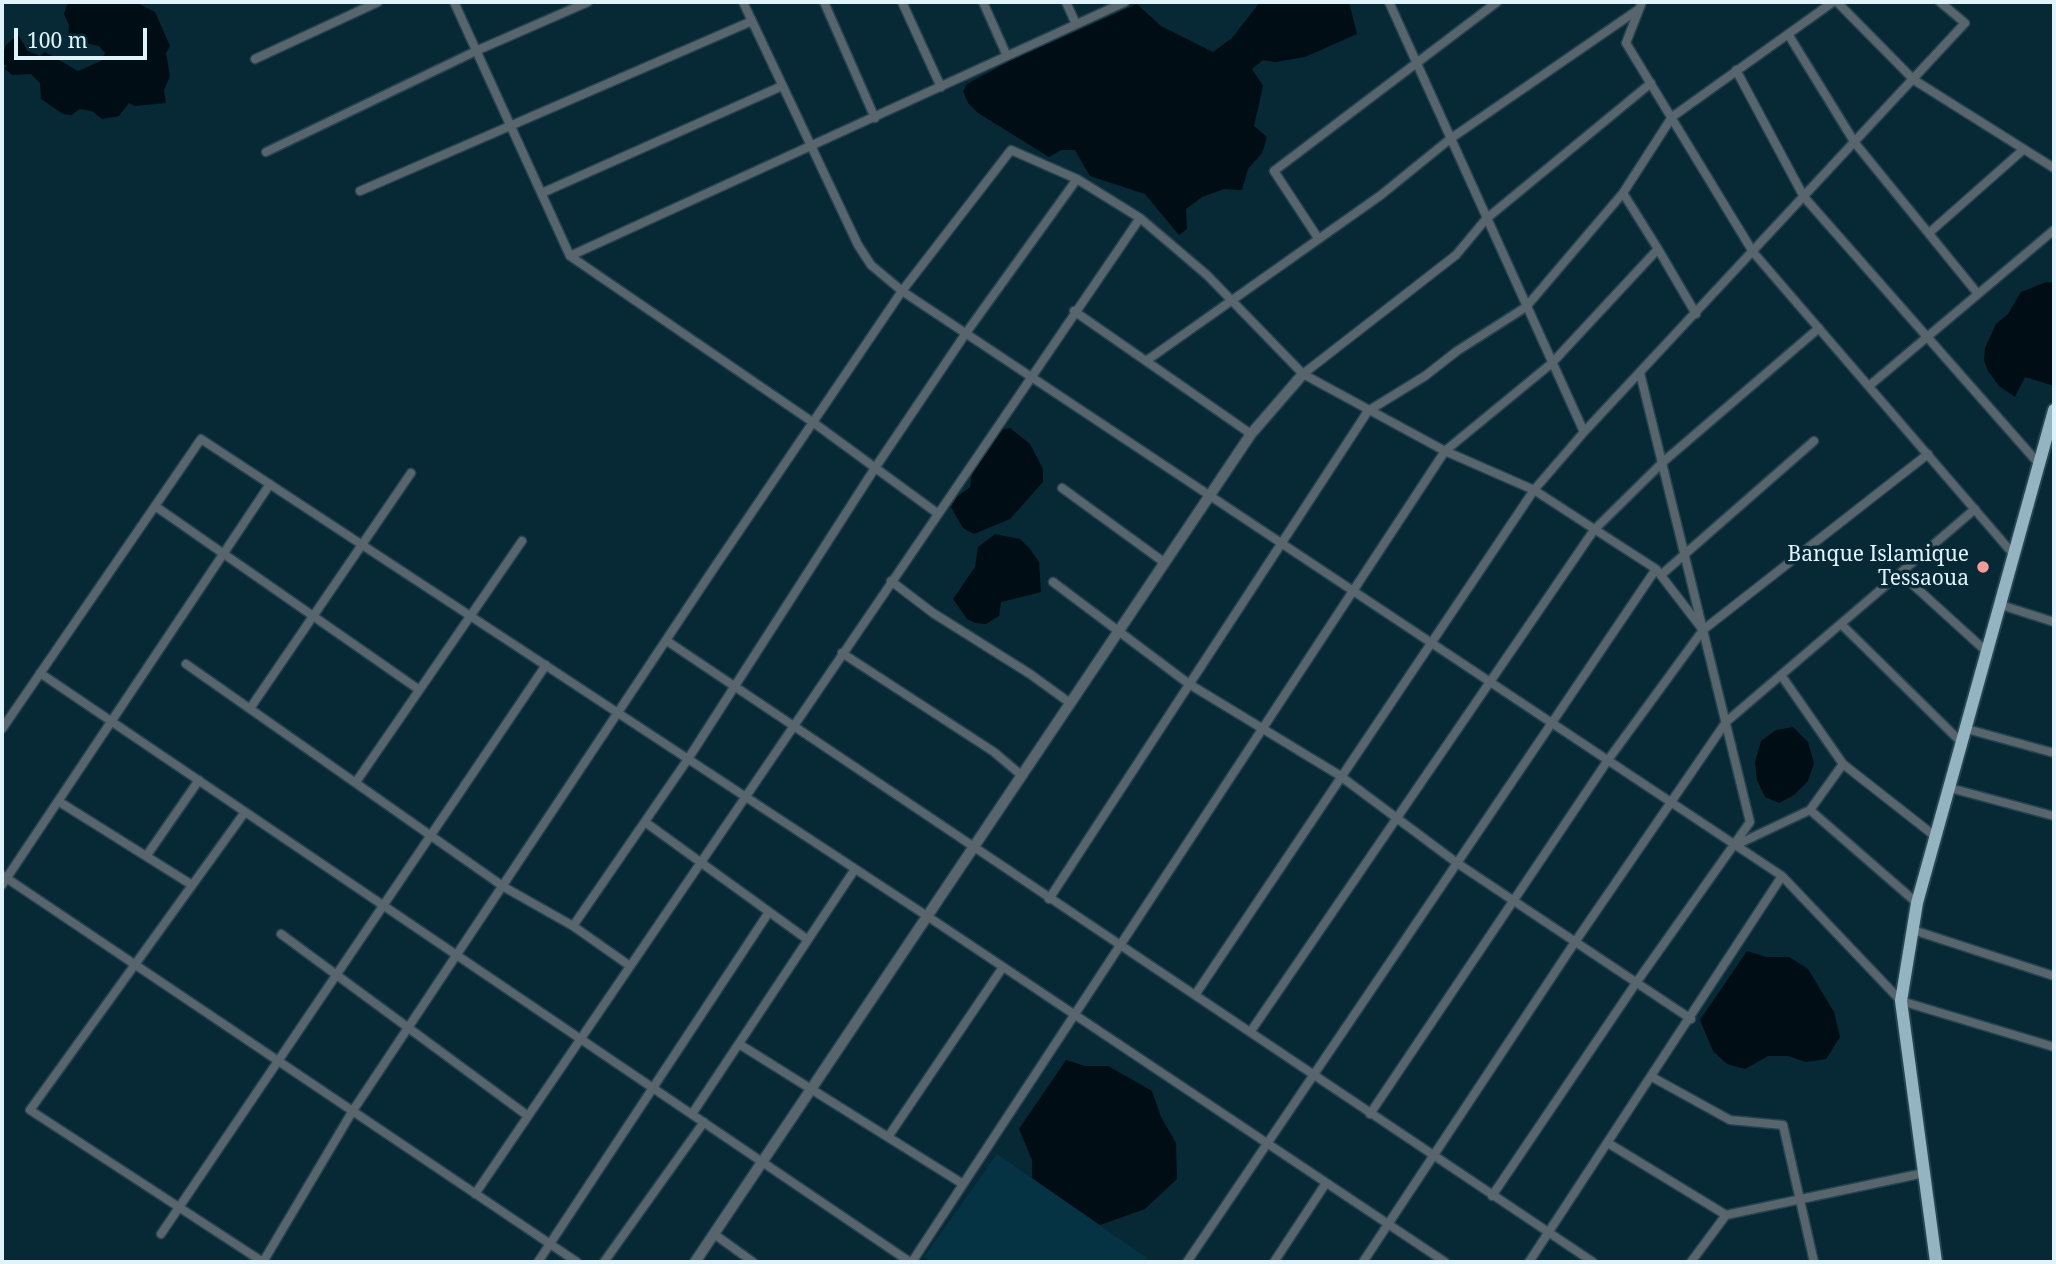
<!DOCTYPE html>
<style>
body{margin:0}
#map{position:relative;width:2056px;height:1264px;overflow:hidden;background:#072835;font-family:"Noto Serif",serif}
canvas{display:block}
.frame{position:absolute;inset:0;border:4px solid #e0f2fa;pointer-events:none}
.scale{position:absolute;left:14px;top:28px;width:133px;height:32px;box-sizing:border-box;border:4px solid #e0f2fa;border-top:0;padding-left:9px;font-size:21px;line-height:24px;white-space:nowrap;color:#e0f2fa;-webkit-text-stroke:5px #072835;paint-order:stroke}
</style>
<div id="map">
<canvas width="2056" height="1264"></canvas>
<div class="frame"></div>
<div class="scale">100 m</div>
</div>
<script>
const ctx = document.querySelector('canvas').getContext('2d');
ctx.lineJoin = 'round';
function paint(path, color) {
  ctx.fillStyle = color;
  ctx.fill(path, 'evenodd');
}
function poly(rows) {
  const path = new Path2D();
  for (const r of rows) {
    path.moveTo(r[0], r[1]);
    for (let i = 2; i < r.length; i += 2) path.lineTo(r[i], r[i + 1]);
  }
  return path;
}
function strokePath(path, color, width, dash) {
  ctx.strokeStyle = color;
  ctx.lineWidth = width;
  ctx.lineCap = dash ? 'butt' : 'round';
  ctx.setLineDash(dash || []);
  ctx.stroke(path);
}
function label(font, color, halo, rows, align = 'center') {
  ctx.font = font + ' "Noto Serif",serif';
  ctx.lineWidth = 7;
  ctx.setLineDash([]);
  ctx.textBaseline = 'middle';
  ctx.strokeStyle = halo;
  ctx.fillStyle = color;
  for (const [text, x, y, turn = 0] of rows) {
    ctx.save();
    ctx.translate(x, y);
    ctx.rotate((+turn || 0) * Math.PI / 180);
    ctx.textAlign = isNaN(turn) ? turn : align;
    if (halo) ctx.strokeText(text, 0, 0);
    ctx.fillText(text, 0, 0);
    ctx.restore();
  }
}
paint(poly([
 [997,1154,1147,1258,1144,1262,932,1262,924,1257]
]), '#063343');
paint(poly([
 [68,2,135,2,155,12,170,46,166,53,170,76,164,90,166,103,135,106,129,103,119,116,102,119,92,111,80,109,71,115,63,114,41,99,40,83,31,74,12,75,5,69,7,65,2,64,2,57,6,45,18,35,28,51,40,56,45,52,78,71,101,61,105,53,99,46,85,43,76,46,68,37,69,25,64,14],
 [1260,2,1349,2,1357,34,1305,57,1275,62,1263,60,1252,69,1263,86,1254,126,1267,137,1262,153,1248,169,1242,190,1224,189,1202,197,1186,209,1187,229,1179,235,1145,194,1090,176,1075,150,1061,150,1049,157,978,113,968,103,963,91,967,84,1010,61,1137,4,1161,26,1213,52,1232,38],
 [2046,282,2054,283,2054,386,2025,377,2015,397,1999,386,1988,371,1984,360,1985,348,1996,324,2008,314,2021,292],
 [1010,428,1030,444,1043,469,1043,482,1010,519,974,534,963,528,951,507,957,497,970,487,972,473,989,445,1000,430],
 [995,534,1020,539,1030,549,1039,562,1041,592,1001,602,999,616,986,624,975,623,967,619,953,599,975,567,978,547],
 [1793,727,1808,742,1814,763,1808,781,1794,795,1779,803,1765,797,1757,780,1755,762,1761,741,1776,730],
 [1747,951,1766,957,1789,957,1808,969,1834,1012,1840,1037,1826,1059,1806,1062,1788,1056,1768,1056,1745,1069,1727,1064,1713,1051,1700,1020],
 [1066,1060,1085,1066,1108,1066,1152,1091,1161,1117,1176,1143,1177,1179,1145,1209,1100,1225,1032,1178,1032,1160,1019,1129]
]), '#000d14');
const minor = poly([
 [454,2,570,256,814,423,937,513],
 [743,2,858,245,871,265,902,291,1782,876,1901,1001,2054,1047],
 [824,2,875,118],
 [902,2,941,87],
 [983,2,1007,56],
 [1066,2,1076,24],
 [1389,2,1584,432],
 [1642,2,1626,43,1753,252,2014,555],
 [1837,2,1914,80,2054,168],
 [1788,34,1855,143,1978,294],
 [255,59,378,2],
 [1736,70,1804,197,2039,464],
 [266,152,478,50,588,2],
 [360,191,752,21],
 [542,193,782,86],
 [1929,233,2024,149],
 [1318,238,1274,171,1497,2],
 [1658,249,1696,314],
 [570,256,1125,2],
 [1074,311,1251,434],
 [1146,361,1381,195,1450,139,1639,9],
 [1303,374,1456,255,1486,219,1651,83],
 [1869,386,2054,230],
 [1062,488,1165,563],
 [155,506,418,689],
 [1900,573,1987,652],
 [1661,575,1814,441],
 [891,581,933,613,1030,674,1070,703],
 [1053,582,1189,684,1339,775,1457,863,1691,1019],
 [2001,605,2054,622],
 [1841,624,1962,743],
 [667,641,1593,1262],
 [842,653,994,752,1021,775],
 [186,664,504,887,573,926,630,966],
 [40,673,910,1262],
 [1781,675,1843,764,1936,837],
 [251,707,411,473],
 [2,729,201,439,927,916,1445,1262],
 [1967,729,2054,753],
 [356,782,522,541],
 [1950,788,2054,816],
 [58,801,192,885],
 [1810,810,1917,903],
 [245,812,30,1110,263,1262,352,1112,712,571,902,291,1011,150,1077,179,1140,218,1207,275,1303,374,1445,451,1534,490,1656,569,1703,630],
 [645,822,808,940],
 [1738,844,1810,810,1843,764],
 [147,855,199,780],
 [2,875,577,1262],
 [2,885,270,484],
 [1049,899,1368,411,1425,376,1457,351,1526,307,1623,193],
 [573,926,688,759,875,468,966,333,1077,179],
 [1913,930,2054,976],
 [281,934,528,1116],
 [1195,995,1534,490,1584,432,1965,23,1940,2],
 [1251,1031,1594,530,1663,462,1819,328],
 [739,1044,963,1184],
 [1652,1077,1730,1120,1783,1125,1814,1262],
 [692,1114,855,869],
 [1370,1114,1608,760,1703,630,1928,454],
 [888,1137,1003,967],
 [1608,1143,1726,1215],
 [475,1194,1140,218],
 [1492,1196,1636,983,1750,822,1640,373],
 [161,1234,546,665],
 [714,1234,753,1262],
 [538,1262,769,912],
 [604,1262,704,1122],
 [912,1262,1445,451,1552,363,1658,249,1623,193,1672,117,1833,2],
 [1187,1262,1656,569],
 [1274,1262,1326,1183],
 [1363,1262,1575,942,1726,722,1975,509],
 [1529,1262,1782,876],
 [1691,1262,1726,1215,1924,1173]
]);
const tertiary = poly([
 [695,1262,1251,434,1303,374]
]);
const trunk = poly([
 [1936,1262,1901,1001,1917,903,2054,410]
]);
strokePath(minor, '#254451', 11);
strokePath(tertiary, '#254451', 13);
strokePath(trunk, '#254451', 16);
strokePath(minor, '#58656c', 8);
strokePath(tertiary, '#58656c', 10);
strokePath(trunk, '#94b4c2', 12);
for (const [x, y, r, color] of [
 [1983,567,7,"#f59b9d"]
]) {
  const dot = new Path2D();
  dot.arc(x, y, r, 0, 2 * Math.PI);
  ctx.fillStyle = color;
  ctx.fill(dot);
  strokePath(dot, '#072835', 2.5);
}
label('21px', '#e0f2fa', '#072835', [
 ["Banque Islamique",1969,555],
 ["Tessaoua",1969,579]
], 'right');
</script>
